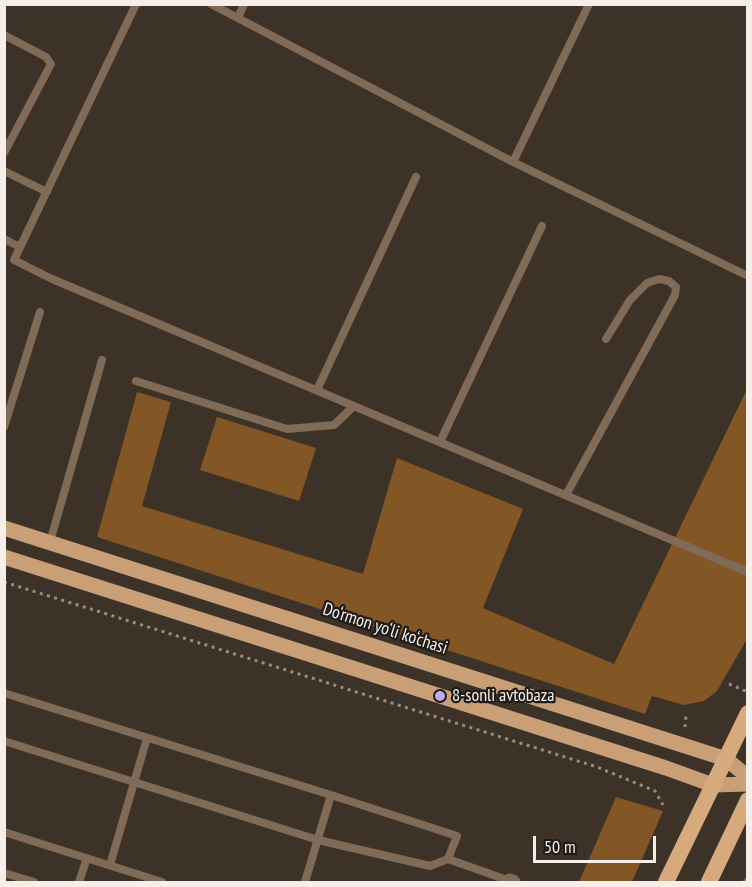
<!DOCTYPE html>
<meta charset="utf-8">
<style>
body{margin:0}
#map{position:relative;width:752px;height:887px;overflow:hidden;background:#3c3228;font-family:"PT Sans Narrow",sans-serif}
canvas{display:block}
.frame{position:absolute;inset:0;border:6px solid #f6efe9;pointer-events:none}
.scale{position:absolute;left:533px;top:836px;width:123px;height:27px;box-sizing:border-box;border:3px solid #f6efe9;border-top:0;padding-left:8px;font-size:18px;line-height:21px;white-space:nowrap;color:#f6efe9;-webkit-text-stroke:4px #1f1b16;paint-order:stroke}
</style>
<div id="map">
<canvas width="752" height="887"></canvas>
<div class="frame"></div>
<div class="scale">50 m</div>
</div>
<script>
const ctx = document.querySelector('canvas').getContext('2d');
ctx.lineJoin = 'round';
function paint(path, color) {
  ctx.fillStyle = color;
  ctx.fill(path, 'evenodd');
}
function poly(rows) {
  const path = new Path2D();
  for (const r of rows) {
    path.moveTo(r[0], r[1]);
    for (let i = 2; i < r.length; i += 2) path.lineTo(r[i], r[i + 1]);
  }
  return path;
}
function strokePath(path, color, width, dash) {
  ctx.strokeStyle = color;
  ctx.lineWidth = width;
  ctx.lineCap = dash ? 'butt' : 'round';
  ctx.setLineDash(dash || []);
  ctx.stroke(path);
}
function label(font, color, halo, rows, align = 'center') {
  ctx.font = font + ' "PT Sans Narrow",sans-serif';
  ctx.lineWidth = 4.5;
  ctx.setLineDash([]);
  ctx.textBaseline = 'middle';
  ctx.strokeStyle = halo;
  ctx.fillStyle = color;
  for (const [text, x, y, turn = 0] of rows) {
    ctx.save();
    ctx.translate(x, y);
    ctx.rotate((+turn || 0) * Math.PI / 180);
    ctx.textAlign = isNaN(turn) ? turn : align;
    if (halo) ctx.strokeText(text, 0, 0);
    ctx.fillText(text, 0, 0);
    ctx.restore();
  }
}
paint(poly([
 [747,389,747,639,717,691,704,701,684,705,652,696,645,714,97,537,137,392,171,402,142,506,363,574,397,458,523,509,483,608,614,664],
 [217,417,316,448,299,501,200,470],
 [616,797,663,811,632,882,579,882]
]), '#825625');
strokePath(poly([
 [4,582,597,767,655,791,663,805],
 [729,684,748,692],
 [685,727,686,715]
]), '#968e85', 3, [3, 4.5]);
strokePath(poly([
 [136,4,14,260,52,279,748,572],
 [211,4,513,162,748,276],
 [238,18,244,4],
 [4,35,46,57,51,64,4,153],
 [513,162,589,4],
 [4,171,47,192],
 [4,239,20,247],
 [136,381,287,429,334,425,354,406],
 [317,390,416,177],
 [4,427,40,312],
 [440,442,542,226],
 [566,495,675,295,676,287,669,281,659,279,647,283,630,300,606,339],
 [50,542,102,360],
 [4,693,331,795,457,836,448,859,510,881],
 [4,741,318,840,430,866,448,859],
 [4,832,162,882],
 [110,865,147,738],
 [4,873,34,882],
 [79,882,87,858],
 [305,882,331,795],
 [747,882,748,881]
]), '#7f6b57', 8);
strokePath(poly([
 [510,881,513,882]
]), '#7f6b57', 15);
strokePath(poly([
 [4,528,726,759,748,777],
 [4,557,666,768,713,785,748,784]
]), '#c89f77', 15);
strokePath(poly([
 [666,882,748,713],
 [709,882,748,800]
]), '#d6aa7d', 16);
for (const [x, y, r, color] of [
 [440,696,6,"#c0a8f4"]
]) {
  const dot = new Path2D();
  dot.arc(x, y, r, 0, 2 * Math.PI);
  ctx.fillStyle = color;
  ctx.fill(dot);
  strokePath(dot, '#1f1b16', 2);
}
label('18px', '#f6efe9', '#1f1b16', [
 ["Do‘rmon yo‘li ko‘chasi",385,629,18]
]);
label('18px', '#f6efe9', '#1f1b16', [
 ["8-sonli avtobaza",452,696]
], 'left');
</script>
